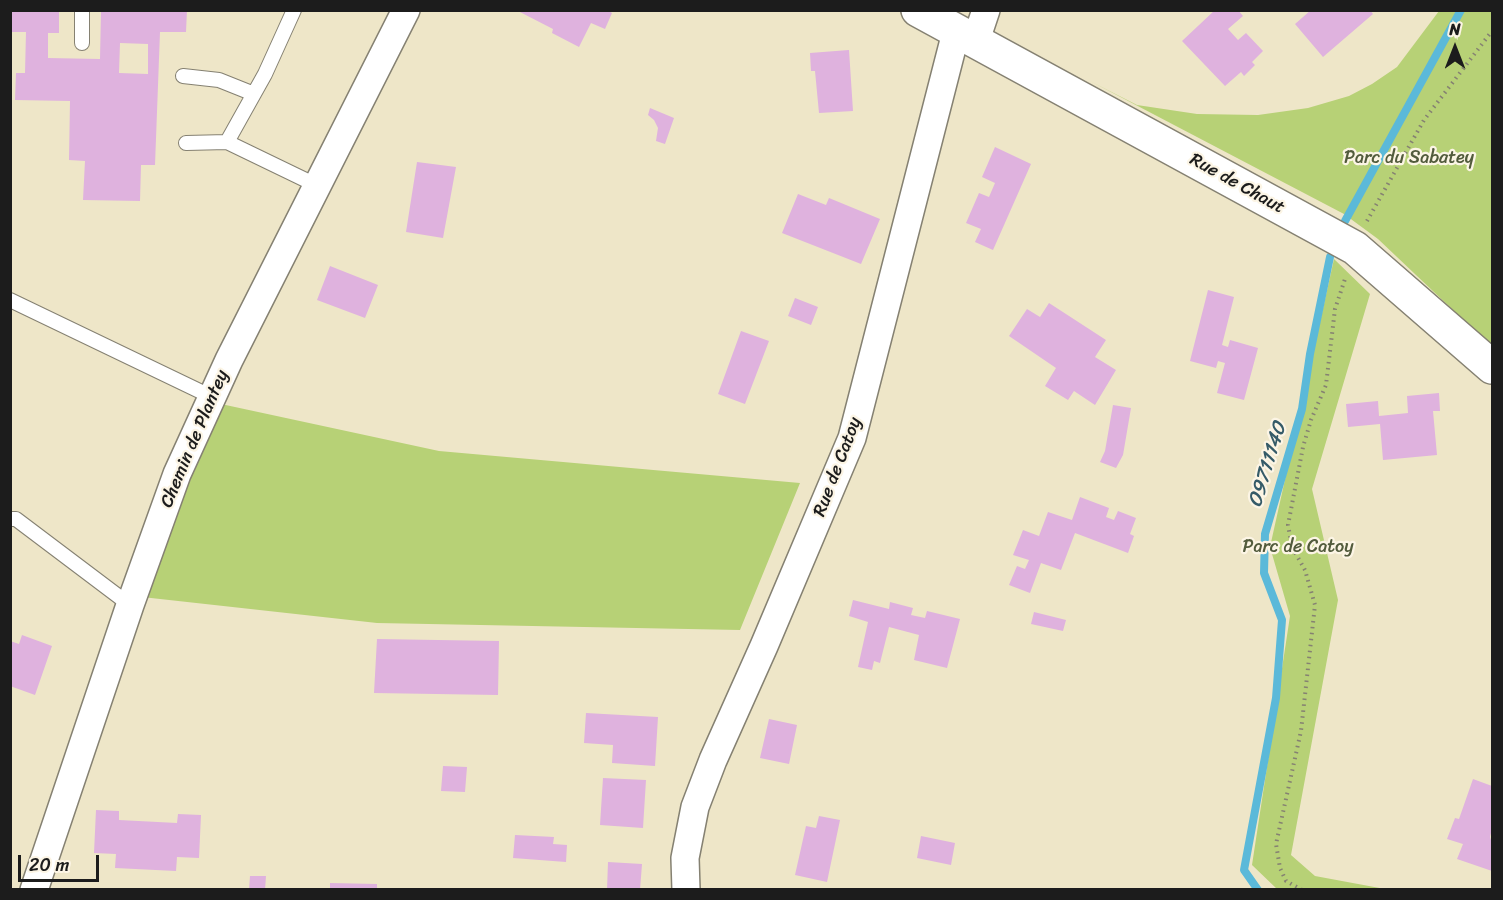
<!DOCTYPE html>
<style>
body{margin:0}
#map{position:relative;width:1503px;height:900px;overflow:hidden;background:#eee6c8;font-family:Sriracha,sans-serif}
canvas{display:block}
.frame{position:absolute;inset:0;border:12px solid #1c1c1c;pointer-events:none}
.north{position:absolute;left:1425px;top:18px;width:60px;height:60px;-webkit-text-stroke:4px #fcf5e5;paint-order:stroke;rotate:0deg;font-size:16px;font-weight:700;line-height:24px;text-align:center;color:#1c1c1c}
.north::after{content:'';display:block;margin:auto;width:21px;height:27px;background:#1c1c1c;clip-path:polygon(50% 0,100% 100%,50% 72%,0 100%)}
.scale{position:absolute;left:18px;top:855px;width:81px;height:27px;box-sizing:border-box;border:3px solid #1c1c1c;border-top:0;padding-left:8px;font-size:18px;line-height:21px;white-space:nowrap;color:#1c1c1c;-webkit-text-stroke:4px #fcf5e5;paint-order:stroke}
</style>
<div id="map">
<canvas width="1503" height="900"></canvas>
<div class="frame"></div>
<div class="north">N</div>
<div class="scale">20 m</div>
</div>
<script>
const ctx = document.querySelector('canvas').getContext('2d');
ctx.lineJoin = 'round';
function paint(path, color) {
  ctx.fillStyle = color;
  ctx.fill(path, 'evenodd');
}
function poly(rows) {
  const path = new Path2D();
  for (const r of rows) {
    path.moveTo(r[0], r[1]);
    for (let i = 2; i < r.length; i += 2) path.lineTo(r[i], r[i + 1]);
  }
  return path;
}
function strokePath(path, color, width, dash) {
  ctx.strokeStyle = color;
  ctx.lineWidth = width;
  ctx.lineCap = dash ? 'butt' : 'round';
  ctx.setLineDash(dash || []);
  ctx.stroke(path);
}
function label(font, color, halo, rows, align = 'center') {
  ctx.font = font + ' Sriracha,sans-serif';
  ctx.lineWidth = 4.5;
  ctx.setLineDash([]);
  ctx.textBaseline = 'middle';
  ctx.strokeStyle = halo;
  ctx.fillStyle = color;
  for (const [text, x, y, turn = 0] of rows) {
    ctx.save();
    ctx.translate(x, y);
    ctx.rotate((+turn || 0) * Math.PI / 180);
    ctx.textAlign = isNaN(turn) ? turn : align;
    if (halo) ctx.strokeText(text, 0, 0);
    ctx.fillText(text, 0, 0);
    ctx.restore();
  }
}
paint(poly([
 [1439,11,1492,11,1492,347,1378,239,1344,214,1090,81,1137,105,1197,114,1258,115,1308,108,1349,96,1372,84,1397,67],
 [1334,259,1370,294,1312,489,1338,600,1291,855,1315,876,1385,889,1277,889,1252,865,1290,616,1270,547],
 [221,404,439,451,800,483,740,630,377,623,142,597,179,495]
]), '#b7d176');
strokePath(poly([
 [1345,221,1461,10],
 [1258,890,1244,870,1276,698,1282,620,1264,573,1265,534,1302,409,1310,354,1330,257]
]), '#5bb9d9', 8);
paint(poly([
 [50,10,59,12,59,33,48,33,48,58,100,59,101,10,187,10,186,32,160,32,155,165,141,165,140,201,83,200,85,161,69,160,70,101,15,100,16,73,25,73,26,32,10,32,10,12],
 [120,43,148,44,148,74,119,73],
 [516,10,607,10,612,13,605,29,591,23,579,47,552,33,553,29],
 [1215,10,1238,10,1243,16,1228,29,1238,40,1246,33,1263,51,1252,62,1255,65,1244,76,1241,72,1225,86,1182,41],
 [1311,10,1370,10,1373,14,1323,57,1295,24],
 [849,50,853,111,819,113,815,71,811,71,810,53],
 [650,108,674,118,665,144,656,141,658,128,654,120,648,115],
 [995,147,1031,164,993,250,975,242,981,229,966,223,979,193,989,197,995,183,982,177],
 [417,162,456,167,443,238,406,232],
 [798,194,826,205,829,198,880,219,861,264,782,233],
 [330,266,378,285,365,318,317,300],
 [1208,290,1234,297,1222,345,1228,347,1230,340,1258,348,1244,400,1217,393,1225,363,1218,361,1216,368,1190,361],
 [795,298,818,307,811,325,788,316],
 [1049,303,1106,340,1095,357,1116,370,1095,405,1074,391,1068,400,1045,386,1056,368,1009,336,1027,309,1040,317],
 [741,331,769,341,745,404,718,394],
 [1439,393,1440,411,1433,411,1437,455,1383,460,1380,424,1348,427,1346,404,1378,401,1379,416,1408,413,1407,396],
 [1113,405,1131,408,1123,455,1116,468,1100,462,1105,451],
 [1080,497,1109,508,1106,517,1114,520,1118,511,1136,518,1130,534,1134,536,1128,553,1075,533,1061,570,1041,563,1030,593,1009,585,1017,566,1025,569,1029,560,1013,555,1023,530,1039,536,1048,512,1072,520],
 [853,600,889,609,890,602,913,608,911,615,925,618,927,611,960,619,947,668,914,660,919,635,889,627,880,663,874,661,872,670,858,667,868,622,849,616],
 [1034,612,1066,620,1063,631,1031,624],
 [22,635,52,646,35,695,10,686,10,641,19,644],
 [377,639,499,641,498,695,374,693],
 [586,713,658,717,655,766,612,763,613,745,584,743],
 [769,719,797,725,789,764,760,758],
 [443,766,467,767,465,792,441,791],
 [603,778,646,780,643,828,600,825],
 [1473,779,1492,786,1492,829,1490,837,1492,843,1492,871,1457,859,1463,844,1447,839,1455,818,1459,819],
 [96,810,119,811,119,820,177,823,178,814,201,815,199,858,177,857,176,871,115,868,116,854,94,853],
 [819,816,840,820,827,882,795,875,806,826,816,828],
 [515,835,554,837,553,844,567,845,566,862,513,858],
 [921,836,955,843,951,865,917,858],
 [608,862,642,864,640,890,607,890],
 [250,876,266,876,265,890,249,890],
 [330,883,377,884,377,890,330,890]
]), '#dfb2de');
const service = poly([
 [294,10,265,74,227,142,316,185],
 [82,43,82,10],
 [183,76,219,80,254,94],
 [186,143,227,142],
 [10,300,212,397],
 [10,519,16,519,130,605]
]);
const minor = poly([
 [976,40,986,10],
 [34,890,130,605,177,474,229,360,406,10],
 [686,890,685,858,695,807,713,760,764,646,852,438,953,44,960,32]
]);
const tertiary = poly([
 [918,10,1355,248,1492,367]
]);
strokePath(service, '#858172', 16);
strokePath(minor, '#858172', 30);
strokePath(tertiary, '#858172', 36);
strokePath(poly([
 [1367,221,1424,120,1492,31],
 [1302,890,1286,881,1280,868,1276,844,1301,731,1315,605,1305,570,1292,547,1288,525,1303,447,1311,420,1326,385,1335,309,1345,279]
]), '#858172', 4, [1.5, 4.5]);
strokePath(service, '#fff', 14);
strokePath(minor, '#fff', 27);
strokePath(tertiary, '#fff', 33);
label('18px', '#525b3c', '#fcf5e5', [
 ["Parc du Sabatey",1409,158],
 ["Parc de Catoy",1298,547]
]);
label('18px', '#1c1c1c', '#fcf5e5', [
 ["Rue de Chaut",1237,184,29],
 ["Chemin de Plantey",195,439,-67],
 ["Rue de Catoy",838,467,-69]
]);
label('italic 20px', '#355b68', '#fcf5e5', [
 ["O9711140",1268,465,-73]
]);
</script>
